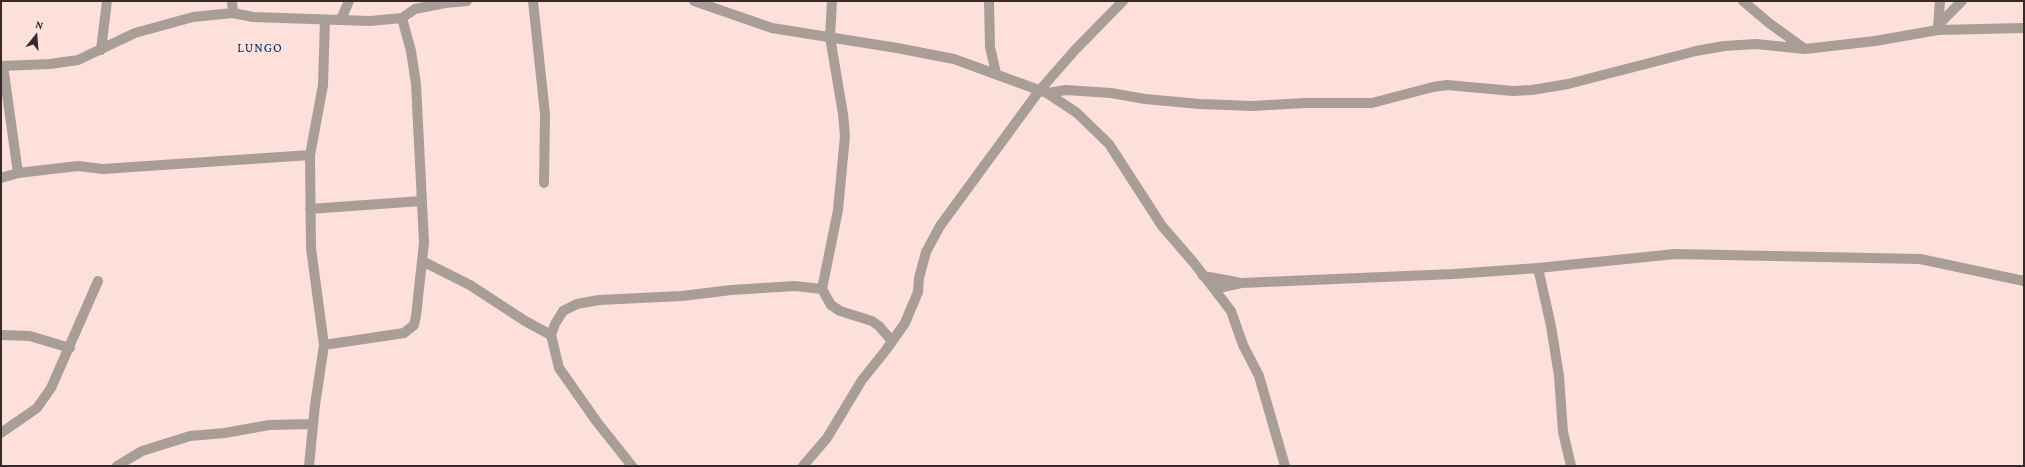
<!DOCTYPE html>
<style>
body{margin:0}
#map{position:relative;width:2025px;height:467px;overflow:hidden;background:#fee0db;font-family:"Crimson Pro",serif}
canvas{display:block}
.frame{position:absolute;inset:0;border:2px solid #362b2a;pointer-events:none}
.north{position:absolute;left:16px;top:16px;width:40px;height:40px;-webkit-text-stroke:3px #fee0db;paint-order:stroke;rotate:17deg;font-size:11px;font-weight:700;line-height:16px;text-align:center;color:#362b2a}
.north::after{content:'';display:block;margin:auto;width:14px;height:18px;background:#362b2a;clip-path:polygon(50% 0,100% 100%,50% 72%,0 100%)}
</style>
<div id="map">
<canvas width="2025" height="467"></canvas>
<div class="frame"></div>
<div class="north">N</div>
</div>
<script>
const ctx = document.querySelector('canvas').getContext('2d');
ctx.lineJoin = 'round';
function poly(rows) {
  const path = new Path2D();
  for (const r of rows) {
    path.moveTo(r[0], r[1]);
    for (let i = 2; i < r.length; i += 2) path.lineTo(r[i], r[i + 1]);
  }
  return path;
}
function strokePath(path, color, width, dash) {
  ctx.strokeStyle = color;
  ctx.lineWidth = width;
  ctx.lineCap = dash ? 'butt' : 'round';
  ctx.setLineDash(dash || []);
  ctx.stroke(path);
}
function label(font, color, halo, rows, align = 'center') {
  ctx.font = font + ' "Crimson Pro",serif';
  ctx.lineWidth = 3;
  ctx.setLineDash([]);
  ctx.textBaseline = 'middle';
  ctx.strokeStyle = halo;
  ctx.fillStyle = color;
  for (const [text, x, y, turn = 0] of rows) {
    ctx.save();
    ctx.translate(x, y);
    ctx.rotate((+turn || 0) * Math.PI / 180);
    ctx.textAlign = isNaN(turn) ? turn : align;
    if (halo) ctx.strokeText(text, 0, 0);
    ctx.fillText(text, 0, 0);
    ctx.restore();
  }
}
strokePath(poly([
 [232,1,233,13],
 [533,1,545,114,544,183],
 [694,1,772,28,897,48,954,59,1047,93,1077,113,1109,144,1162,226,1194,263,1231,311,1243,345,1259,376,1285,466],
 [832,1,830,37,843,114,845,136,838,210,822,289,831,305,840,311,872,321,879,326,892,341],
 [989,1,990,47,996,73],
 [1743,1,1769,23,1805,49],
 [341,19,349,1],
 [1939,24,1962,1],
 [1938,27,1940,1],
 [101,50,107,1],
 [1,66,50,64,78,60,135,33,193,17,233,13,253,17,370,21,402,18,415,9,445,3,467,1],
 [3,66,18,173],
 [1047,93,1066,90,1111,93,1145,99,1200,104,1252,106,1305,103,1372,103,1433,87,1447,85,1513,91,1532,90,1568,84,1696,51,1724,46,1756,44,1805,49,1875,41,1938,30,2024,28],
 [1,178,18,173,78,166,103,169,310,155],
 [310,209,421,201],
 [422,261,470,285,525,321,551,335],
 [1538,268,1551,326,1559,376,1563,432,1571,466],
 [1203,276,1237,282],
 [1214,289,1241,283,1454,274,1538,268,1675,254,1920,259,2024,281],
 [1,335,30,336,70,348],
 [324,345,404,333,414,325,416,316,424,243,416,84,411,51,402,18],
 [1,433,37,408,51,388,98,281],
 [117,466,142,451,190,436,225,433,269,425,313,424],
 [309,466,315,405,324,345,311,248,310,155,323,85,325,20],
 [632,466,597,422,559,368,551,335,555,324,563,311,577,304,599,300,682,296,731,290,795,286,822,289],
 [803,466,827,438,862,380,886,350,905,323,918,292,919,278,926,252,940,226,1039,91,1075,50,1123,1]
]), '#a89e97', 10);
ctx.letterSpacing = '1px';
label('13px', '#003566', '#fee0db', [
 ["LUNGO",260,48]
]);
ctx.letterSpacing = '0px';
</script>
